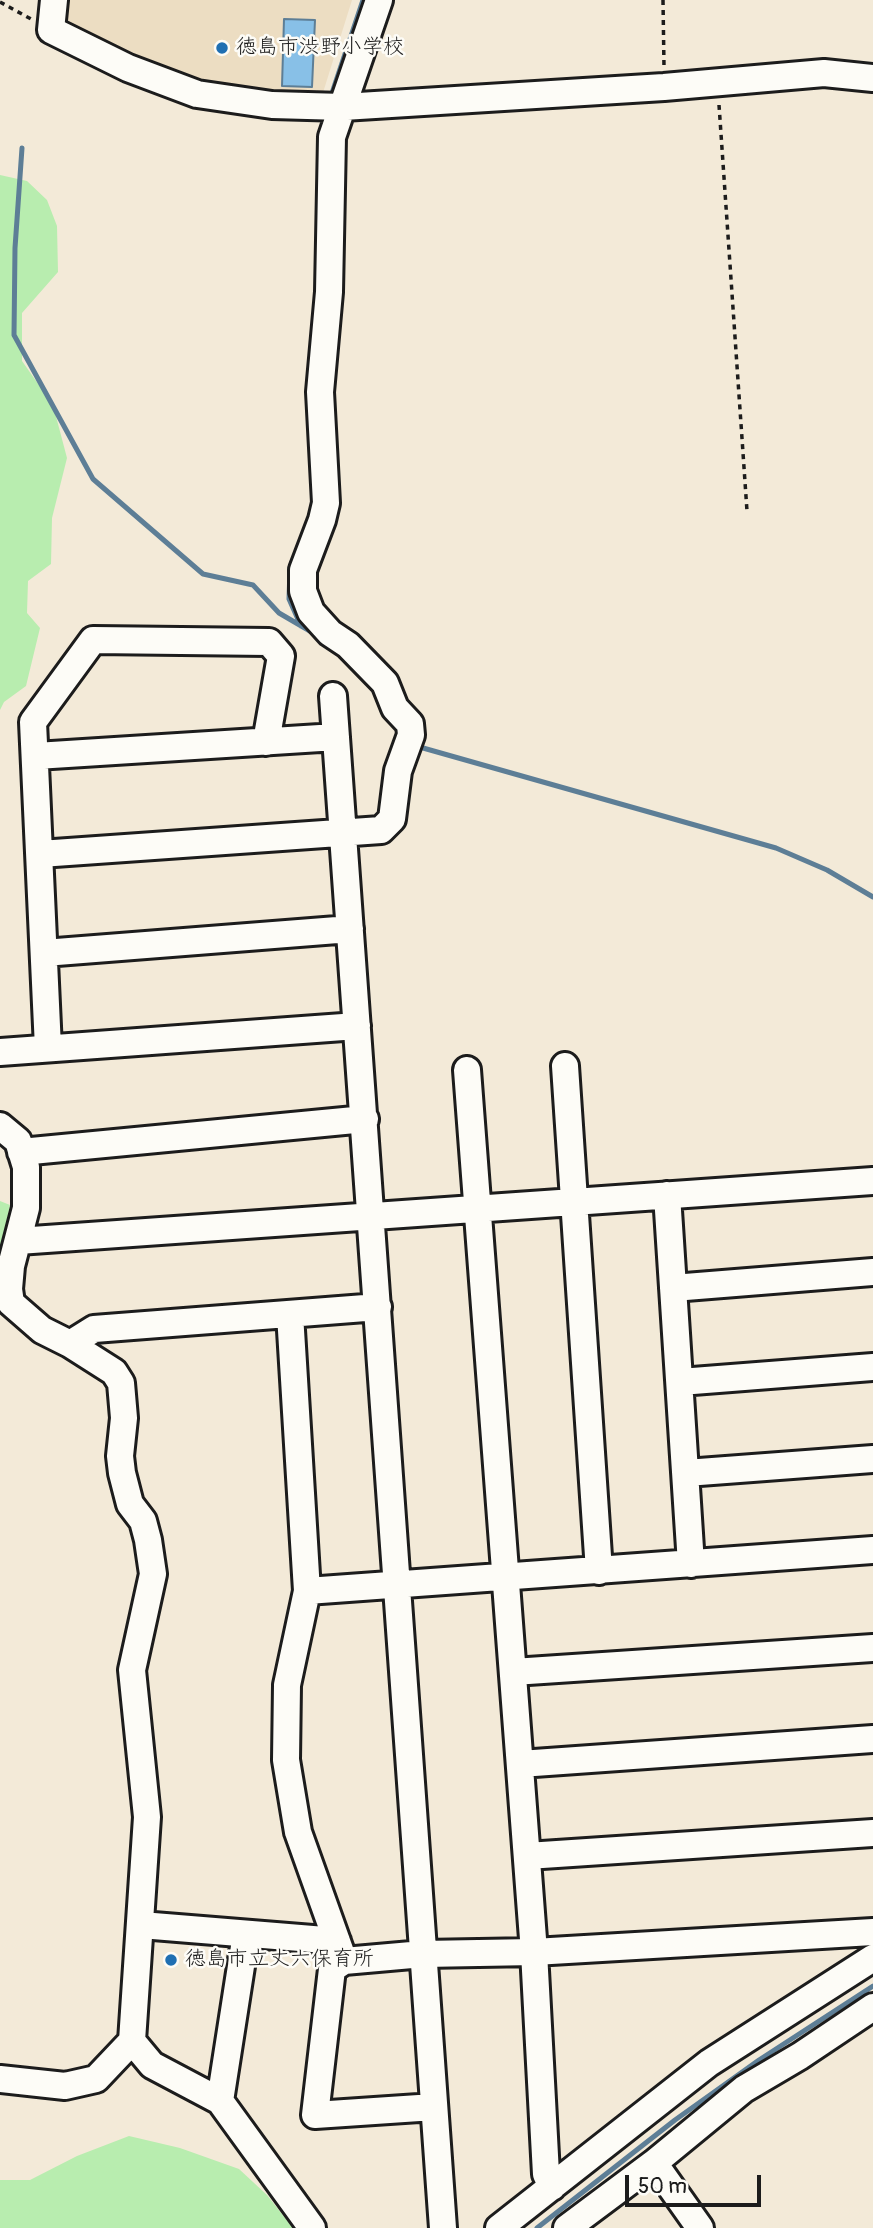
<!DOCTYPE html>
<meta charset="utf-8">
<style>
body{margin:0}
#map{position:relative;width:873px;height:2228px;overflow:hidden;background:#f3ead8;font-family:Pangolin,sans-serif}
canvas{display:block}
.scale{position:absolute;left:625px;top:2175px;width:136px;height:32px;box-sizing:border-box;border:4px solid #1c1c1c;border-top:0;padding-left:9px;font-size:21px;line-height:24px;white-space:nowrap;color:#1c1c1c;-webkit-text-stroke:5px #fdfcf7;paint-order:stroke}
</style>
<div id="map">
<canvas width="873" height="2228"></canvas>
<div class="scale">50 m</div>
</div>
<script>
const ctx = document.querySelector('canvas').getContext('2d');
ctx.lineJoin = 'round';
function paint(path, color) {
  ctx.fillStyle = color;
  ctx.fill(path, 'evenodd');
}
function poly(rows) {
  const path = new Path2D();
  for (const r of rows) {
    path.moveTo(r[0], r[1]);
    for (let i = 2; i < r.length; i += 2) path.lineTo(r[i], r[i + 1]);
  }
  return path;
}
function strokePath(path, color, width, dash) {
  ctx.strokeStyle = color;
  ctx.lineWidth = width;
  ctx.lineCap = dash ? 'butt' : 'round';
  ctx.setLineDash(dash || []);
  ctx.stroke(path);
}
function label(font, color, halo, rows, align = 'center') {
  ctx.font = font + ' Pangolin,"Klee One",sans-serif';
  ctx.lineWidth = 5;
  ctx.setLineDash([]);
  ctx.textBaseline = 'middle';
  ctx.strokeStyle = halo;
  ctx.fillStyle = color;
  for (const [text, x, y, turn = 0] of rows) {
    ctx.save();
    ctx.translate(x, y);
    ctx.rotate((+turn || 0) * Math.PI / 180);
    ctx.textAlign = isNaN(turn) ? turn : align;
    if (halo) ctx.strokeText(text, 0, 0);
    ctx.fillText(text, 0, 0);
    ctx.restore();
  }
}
paint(poly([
 [61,0,352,0,321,99,198,86,59,24]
]), '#ecddc2');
paint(poly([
 [0,175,27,181,47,200,57,226,58,272,22,313,22,361,53,405,67,458,52,518,51,564,28,581,27,613,40,628,26,686,4,702,0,710],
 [0,1201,10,1205,0,1258],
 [129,2136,180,2148,239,2169,267,2195,293,2228,0,2228,0,2180,30,2180,77,2156]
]), '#b8edaf');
const water = poly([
 [284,19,315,20,312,87,282,86,284,19]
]);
paint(water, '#88c0e7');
strokePath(water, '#5d7e96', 2);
strokePath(poly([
 [330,99,363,0],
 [22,148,15,248,14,335,93,479,203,574,253,585,279,613,315,634],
 [292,562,290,568,289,599,301,626],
 [416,746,776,848,827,870,873,897],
 [537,2228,675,2120,759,2060,873,1986]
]), '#5d7e96', 5);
const minor = poly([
 [54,0,51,30,128,68,197,94,272,105,343,107,664,87,824,73,873,78],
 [333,696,443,2228],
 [36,756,336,737],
 [40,854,381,830,392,819,398,771,411,735,410,724,395,708,385,683,348,645,330,633,311,612,303,591,303,570,322,520,326,503,320,392,329,292,332,137,379,0],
 [44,953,350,929],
 [48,1048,33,722,93,640,269,642,281,656,266,742],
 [0,1052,357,1026],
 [565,1066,599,1571],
 [467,1070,534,1952,546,2174,552,2187],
 [0,1126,18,1141,26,1167,26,1208,11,1266,9,1289,11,1303,42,1330,70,1344,114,1372,121,1383,124,1418,120,1456,122,1473,130,1504,143,1521,148,1540,153,1574,132,1670,147,1817,132,2041,152,2065,220,2101,312,2228],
 [21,1152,365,1119],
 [667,1195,691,1564],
 [18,1241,873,1181],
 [673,1288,873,1272],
 [290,1314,307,1591,287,1685,286,1760,298,1832,344,1961],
 [70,1344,94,1329,378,1307],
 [680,1382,873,1367],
 [686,1473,873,1459],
 [307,1591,873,1550],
 [513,1672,873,1648],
 [520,1764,873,1739],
 [527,1856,873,1833],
 [141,1925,337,1941],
 [0,2079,65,2086,96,2079,132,2041],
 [220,2101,246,1934],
 [434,2107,315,2115,332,1969,344,1961,423,1954,534,1952,873,1932],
 [654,2163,700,2228],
 [499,2228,709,2063,873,1958],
 [567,2228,654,2163,744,2089,800,2056,873,2007]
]);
strokePath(minor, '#1c1c1c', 32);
strokePath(poly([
 [663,0,664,67],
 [0,2,31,19],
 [719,105,747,511]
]), '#1c1c1c', 3.5, [5, 5]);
strokePath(minor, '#fdfcf7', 26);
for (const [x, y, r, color] of [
 [222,48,7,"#1f6fb2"],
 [171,1960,7,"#1f6fb2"]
]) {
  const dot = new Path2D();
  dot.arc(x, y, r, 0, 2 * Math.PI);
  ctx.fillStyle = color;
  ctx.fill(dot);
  strokePath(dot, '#fdfcf7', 2.5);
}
label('21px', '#1c1c1c', '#fdfcf7', [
 ["徳島市渋野小学校",236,48],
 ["徳島市立丈六保育所",185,1960]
], 'left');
</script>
